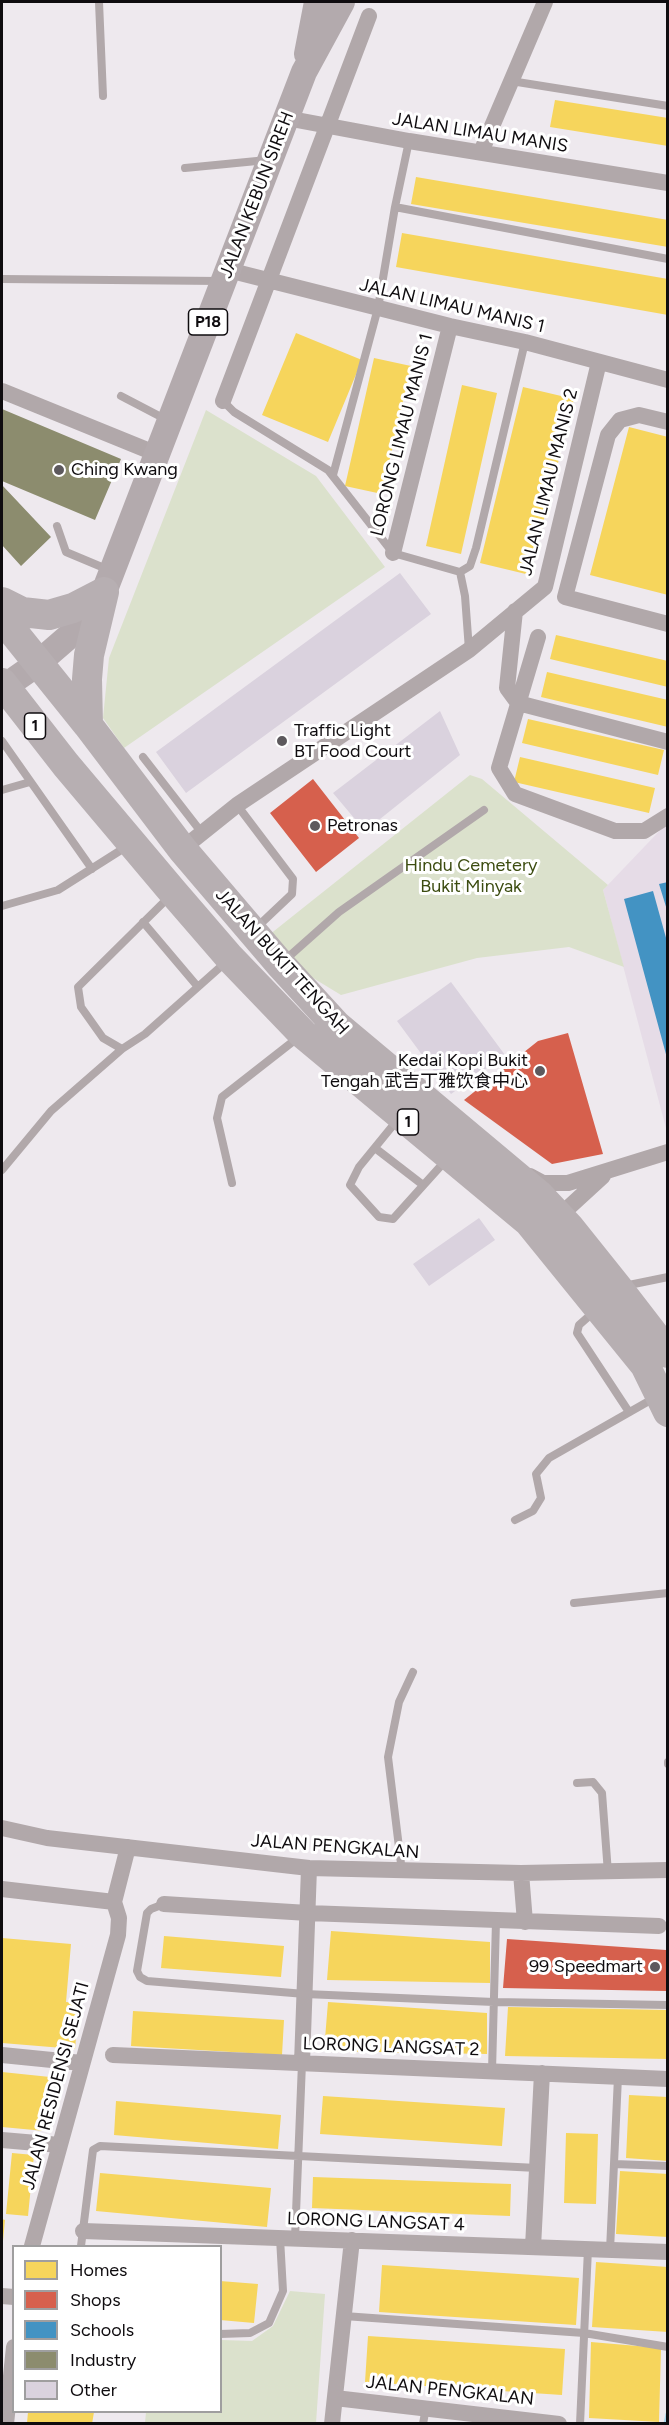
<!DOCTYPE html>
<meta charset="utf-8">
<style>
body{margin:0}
#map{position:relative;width:669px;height:2425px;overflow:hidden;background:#eee9ee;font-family:Figtree,sans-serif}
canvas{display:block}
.frame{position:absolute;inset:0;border:3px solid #0f0c0f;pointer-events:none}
.legend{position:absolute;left:12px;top:2245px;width:210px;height:168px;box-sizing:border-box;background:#fff;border:2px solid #9f9e9f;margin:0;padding:8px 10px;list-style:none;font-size:18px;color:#0f0c0f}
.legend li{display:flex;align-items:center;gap:12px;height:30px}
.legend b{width:30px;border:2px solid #9f9e9f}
</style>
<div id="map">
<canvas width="669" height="2425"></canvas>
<div class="frame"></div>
<ul class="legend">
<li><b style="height:16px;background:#f6d55c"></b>Homes</li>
<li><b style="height:16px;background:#d6604d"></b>Shops</li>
<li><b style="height:16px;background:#4393c3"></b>Schools</li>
<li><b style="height:16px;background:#8c8c6e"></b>Industry</li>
<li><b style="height:16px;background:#dad2de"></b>Other</li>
</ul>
</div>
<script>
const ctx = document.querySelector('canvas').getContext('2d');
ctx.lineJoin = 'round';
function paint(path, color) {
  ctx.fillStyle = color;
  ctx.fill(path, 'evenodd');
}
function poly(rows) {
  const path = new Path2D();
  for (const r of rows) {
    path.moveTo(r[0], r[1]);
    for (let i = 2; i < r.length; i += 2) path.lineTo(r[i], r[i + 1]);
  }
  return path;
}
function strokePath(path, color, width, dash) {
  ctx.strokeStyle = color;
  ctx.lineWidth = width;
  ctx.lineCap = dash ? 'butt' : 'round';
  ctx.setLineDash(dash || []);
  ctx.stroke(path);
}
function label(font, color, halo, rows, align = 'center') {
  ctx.font = font + ' Figtree,"Noto Sans SC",sans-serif';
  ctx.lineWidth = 6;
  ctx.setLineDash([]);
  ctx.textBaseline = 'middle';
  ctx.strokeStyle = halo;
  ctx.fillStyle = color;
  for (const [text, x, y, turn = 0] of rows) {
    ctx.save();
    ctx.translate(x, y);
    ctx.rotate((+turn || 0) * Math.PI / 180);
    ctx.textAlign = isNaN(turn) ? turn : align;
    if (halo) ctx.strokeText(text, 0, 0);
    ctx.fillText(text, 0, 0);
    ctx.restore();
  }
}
paint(poly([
 [667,823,667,1132,603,890]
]), '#e6dce7');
paint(poly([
 [206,410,316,476,385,567,124,748,103,718,109,658],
 [470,775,482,779,608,885,603,890,624,967,569,947,477,958,341,995,295,967,269,935],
 [290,2291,325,2294,316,2423,145,2423,146,2412,220,2412,221,2340,252,2341,273,2326]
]), '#dbe1cc');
paint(poly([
 [555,100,668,118,668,146,550,127],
 [416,177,668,220,668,247,411,204],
 [402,233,668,279,668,315,396,267],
 [296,333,362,360,328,442,262,415],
 [374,358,411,366,382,494,345,486],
 [462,385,497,393,461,554,426,546],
 [523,387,574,399,530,575,480,563],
 [629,427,668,437,668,595,590,575],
 [556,635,668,661,668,687,550,659],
 [547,672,668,700,668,727,541,697],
 [528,719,664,750,658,775,522,743],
 [520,757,655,788,649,813,514,782],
 [331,1931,490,1942,490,1983,327,1980],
 [164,1936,284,1946,281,1977,161,1968],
 [2,1938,71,1944,66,2002,79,2003,75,2049,2,2043],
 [328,2002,487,2013,487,2054,324,2051],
 [508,2007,668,2010,668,2059,505,2056],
 [133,2011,284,2020,282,2055,131,2046],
 [2,2072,50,2077,45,2131,2,2127],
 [629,2095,668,2097,668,2161,626,2158],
 [323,2096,505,2108,502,2146,320,2134],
 [116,2101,281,2115,278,2149,114,2135],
 [566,2133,598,2134,596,2204,564,2203],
 [12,2153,34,2155,28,2216,6,2214],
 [620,2171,668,2174,668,2237,616,2234],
 [100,2173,271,2188,267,2227,96,2211],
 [313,2177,511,2184,510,2216,312,2208],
 [2,2219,5,2220,3,2241,2,2241],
 [596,2262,668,2267,668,2332,592,2327],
 [382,2265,579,2278,576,2325,379,2312],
 [220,2281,258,2284,254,2323,220,2320],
 [368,2336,565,2349,562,2395,365,2382],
 [591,2342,661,2348,659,2422,589,2418],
 [28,2412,94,2412,92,2424,27,2423]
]), '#f6d55c');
paint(poly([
 [313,779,359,838,316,872,270,813],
 [568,1033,603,1154,552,1164,464,1100,538,1041],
 [507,1939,666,1950,666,1991,503,1988]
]), '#d6604d');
paint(poly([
 [668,882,668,910,667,910,659,884],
 [653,891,668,945,667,1058,624,899]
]), '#4393c3');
paint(poly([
 [2,409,121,459,95,520,2,481],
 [2,485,51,537,21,566,2,545]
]), '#8c8c6e');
strokePath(poly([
 [666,2424,668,2414]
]), '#aad7ec', 5);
paint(poly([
 [400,573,431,614,186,793,156,752],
 [440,711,460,755,365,831,333,793],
 [451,982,505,1055,451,1094,397,1021],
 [479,1218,495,1240,429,1286,413,1264]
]), '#dad2de');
strokePath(poly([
 [99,2,103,96],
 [511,81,668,106],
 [409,141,395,207,668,259],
 [185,168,267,160],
 [2,279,220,281],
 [121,396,167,420],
 [223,401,234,412,328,470,393,553,460,572,465,596,469,650],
 [333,475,378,308,395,207],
 [57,526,66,552,109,570],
 [460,572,470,566,476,548,525,342],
 [2,741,92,869],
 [143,757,202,833],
 [2,790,30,782],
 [237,805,293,879,292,894,255,929],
 [169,897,78,987,81,1007,103,1038,122,1049,145,1034,226,962],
 [2,906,58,890,129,845],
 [143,922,198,987],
 [285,960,339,912,484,810],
 [399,1118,359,1167,350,1185,379,1217,393,1219,447,1159],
 [375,1148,423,1185],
 [2,1170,51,1111,122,1049],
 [232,1183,217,1118,222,1097,300,1036],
 [624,1286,668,1277],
 [596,1310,579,1325,577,1333,629,1412],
 [515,1520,533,1511,541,1498,536,1474,549,1458,656,1397],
 [574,1603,668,1593],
 [668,1762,668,1764],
 [577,1783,593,1782,602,1793,608,1873],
 [402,1872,388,1757,399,1702,413,1672],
 [164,1904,151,1909,147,1913,137,1971,140,1977,147,1981,305,1994,494,2002,668,2005],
 [492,2071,496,1921],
 [614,2164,668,2166],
 [295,2238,302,2063],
 [81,2246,93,2150,100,2146,537,2168],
 [610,2250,618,2077],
 [344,2316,584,2333,668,2347],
 [220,2334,250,2333,269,2323,283,2291,280,2238],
 [423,2424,426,2407],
 [580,2424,588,2249]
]), '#b1a8aa', 8);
strokePath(poly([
 [286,118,409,141,668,183],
 [481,152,545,2],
 [228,270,450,326,525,342,668,380],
 [2,391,157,454],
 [223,401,369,16],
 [668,422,639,415,620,420,608,435,565,597,668,624],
 [393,553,450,326],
 [515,611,507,688,518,703,668,742],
 [538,637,499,768,515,794,615,831,644,831,668,816],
 [182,849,237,805,469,650,545,587,599,362],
 [530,1176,543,1183,568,1183,668,1152],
 [569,1227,566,1217,567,1209,603,1176],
 [2,1828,47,1838,309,1868,521,1873,668,1870],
 [521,1873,525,1922],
 [2,1889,114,1902],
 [164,1904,308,1913,659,1926],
 [2,2055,82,2063],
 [113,2055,668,2079],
 [302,2063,309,1868],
 [2,2140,60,2145],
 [83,2231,668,2252],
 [32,2246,118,1935,119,1918,114,1902,128,1847],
 [533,2247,542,2073],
 [2,2296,14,2297],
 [335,2398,559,2424],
 [6,2424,14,2347],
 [332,2424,352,2240]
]), '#b1a8aa', 16);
strokePath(poly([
 [307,54,317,2],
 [4,687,37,664,74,632,104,592,304,72,342,2]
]), '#b3aaad', 26);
strokePath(poly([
 [2,602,22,612,49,615,73,608,104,592],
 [2,618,88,725,182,849,280,964,336,1025,539,1195,570,1228,618,1288,668,1353],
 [2,683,66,765,173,892,230,958,303,1034,529,1222,645,1365,668,1412],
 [88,725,87,679,89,655,104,592]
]), '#b7afb2', 30);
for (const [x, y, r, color] of [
 [59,470,6,"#5d595d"],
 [282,741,6,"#5d595d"],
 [315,826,6,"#5d595d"],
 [540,1071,6,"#5d595d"],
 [655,1967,6,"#5d595d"]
]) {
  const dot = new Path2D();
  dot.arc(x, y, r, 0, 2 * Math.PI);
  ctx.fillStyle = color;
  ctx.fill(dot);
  strokePath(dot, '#fff', 2);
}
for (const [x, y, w] of [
 [208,322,39],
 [35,726,21],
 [408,1122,21]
]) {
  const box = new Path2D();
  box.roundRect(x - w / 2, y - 13, w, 26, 4.5);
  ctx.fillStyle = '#fff';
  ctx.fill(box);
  strokePath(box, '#0f0c0f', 1.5);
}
label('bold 16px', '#0f0c0f', null, [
 ["P18",208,322],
 ["1",35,726],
 ["1",408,1122]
]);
label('18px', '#0f0c0f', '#fff', [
 ["JALAN LIMAU MANIS",480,133,9],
 ["JALAN KEBUN SIREH",257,195,-69],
 ["JALAN LIMAU MANIS 1",452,306,13],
 ["LORONG LIMAU MANIS 1",402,435,-76],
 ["JALAN LIMAU MANIS 2",549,482,-76],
 ["JALAN BUKIT TENGAH",282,962,48],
 ["JALAN PENGKALAN",335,1847,4],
 ["LORONG LANGSAT 2",391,2047,2],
 ["JALAN RESIDENSI SEJATI",56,2086,-75],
 ["LORONG LANGSAT 4",376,2222,2],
 ["JALAN PENGKALAN",450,2391,6]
]);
label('18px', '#0f0c0f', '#fff', [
 ["Ching Kwang",71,470],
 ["Traffic Light",294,731],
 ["BT Food Court",294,752],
 ["Petronas",327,826],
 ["Kedai Kopi Bukit",528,1061,"right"],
 ["Tengah 武吉丁雅饮食中心",528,1082,"right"],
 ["99 Speedmart",643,1967,"right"]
], 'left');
label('18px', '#3c4c10', '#fff', [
 ["Hindu Cemetery",471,866],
 ["Bukit Minyak",471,887]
]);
</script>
